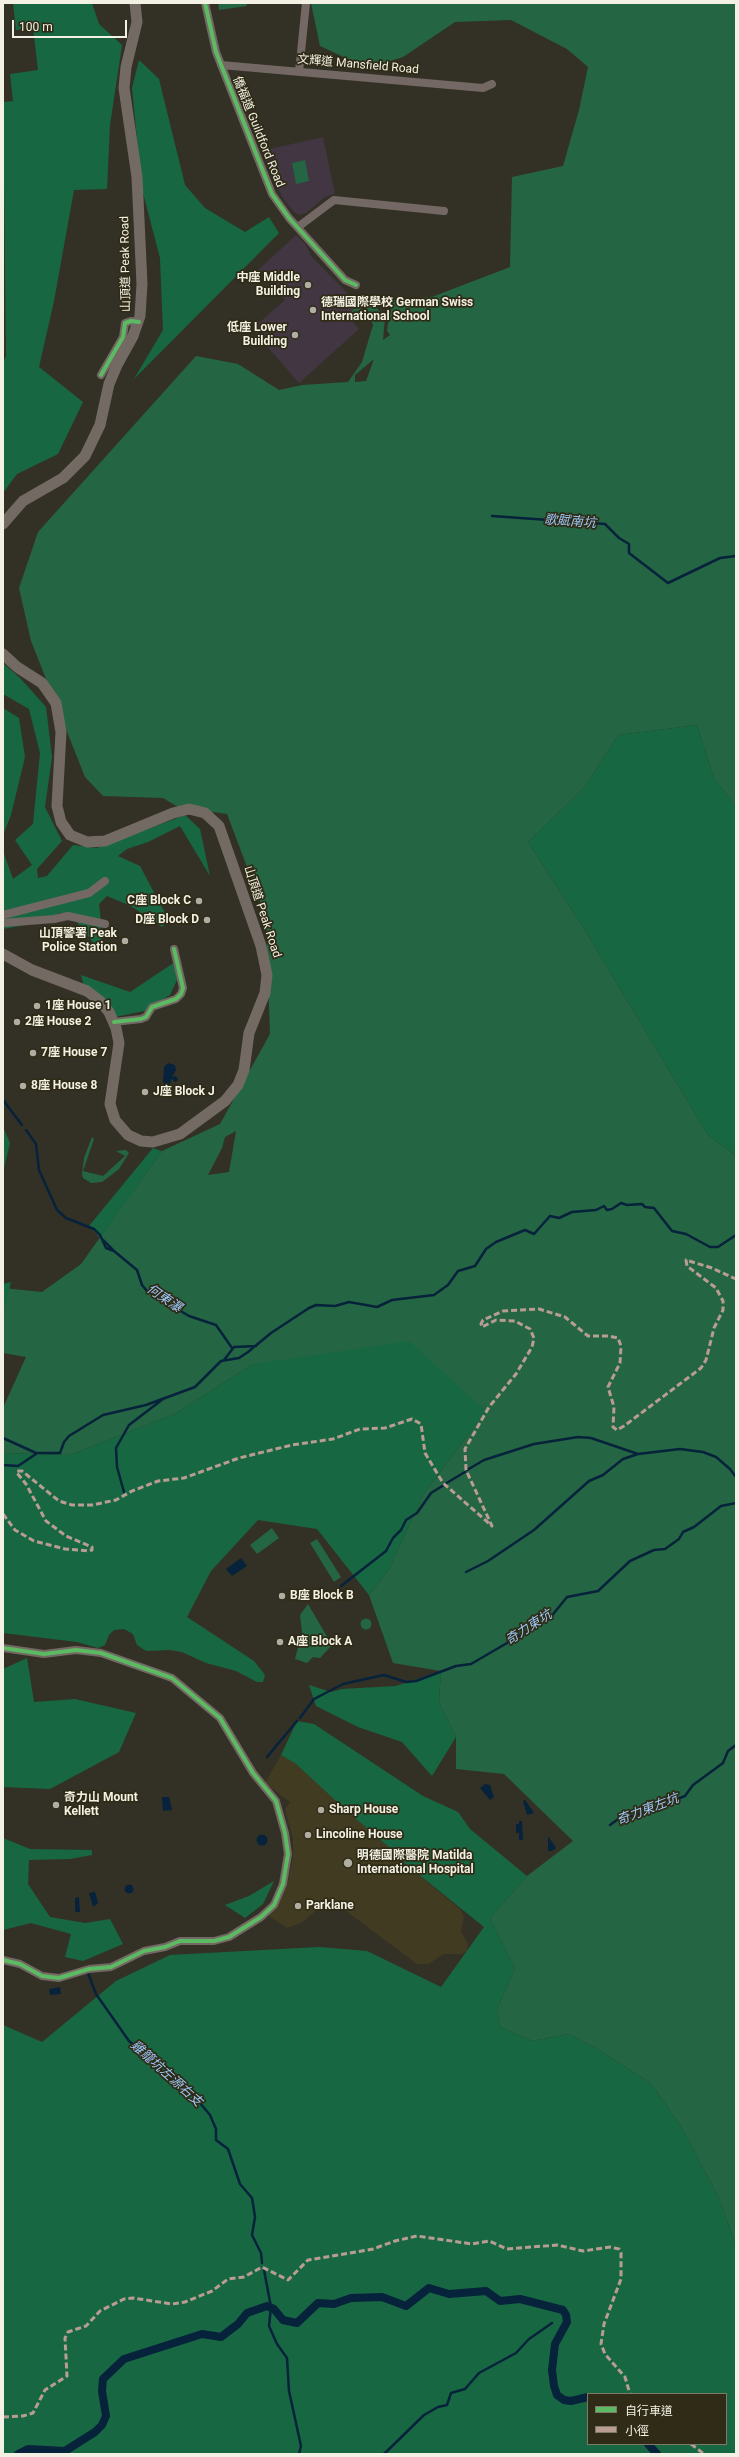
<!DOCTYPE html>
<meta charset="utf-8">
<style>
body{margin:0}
#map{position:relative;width:739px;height:2457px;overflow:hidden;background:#333126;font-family:Roboto,"Noto Sans TC",sans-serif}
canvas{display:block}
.frame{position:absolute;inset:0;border:4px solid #f3f1e4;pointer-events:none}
.legend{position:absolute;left:587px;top:2393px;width:140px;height:52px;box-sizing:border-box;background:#2f2b16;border:1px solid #7d7a68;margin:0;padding:5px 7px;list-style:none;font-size:12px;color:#f3f1e4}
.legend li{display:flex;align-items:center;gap:8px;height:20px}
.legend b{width:20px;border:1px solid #7d7a68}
.scale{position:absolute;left:12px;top:20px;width:115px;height:18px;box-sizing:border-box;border:2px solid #f3f1e4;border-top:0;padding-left:5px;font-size:12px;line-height:14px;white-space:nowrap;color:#f3f1e4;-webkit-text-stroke:3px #2f2b16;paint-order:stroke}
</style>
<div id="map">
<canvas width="739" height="2457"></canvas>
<div class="frame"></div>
<ul class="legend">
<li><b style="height:5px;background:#5cba63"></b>自行車道</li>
<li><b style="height:5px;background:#b99d93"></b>小徑</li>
</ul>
<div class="scale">100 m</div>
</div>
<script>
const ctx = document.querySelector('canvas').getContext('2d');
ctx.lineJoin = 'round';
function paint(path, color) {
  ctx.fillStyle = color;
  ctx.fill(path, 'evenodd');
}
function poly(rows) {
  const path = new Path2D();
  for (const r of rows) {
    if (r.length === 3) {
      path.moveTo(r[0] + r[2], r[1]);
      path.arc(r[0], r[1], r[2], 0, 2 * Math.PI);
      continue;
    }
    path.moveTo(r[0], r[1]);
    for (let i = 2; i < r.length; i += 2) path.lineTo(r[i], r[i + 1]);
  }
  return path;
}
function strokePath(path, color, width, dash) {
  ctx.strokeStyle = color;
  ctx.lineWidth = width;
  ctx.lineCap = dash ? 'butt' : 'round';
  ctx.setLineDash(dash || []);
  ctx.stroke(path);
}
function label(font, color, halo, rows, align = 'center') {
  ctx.font = font + ' Roboto,"Noto Sans TC",sans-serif';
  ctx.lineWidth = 3.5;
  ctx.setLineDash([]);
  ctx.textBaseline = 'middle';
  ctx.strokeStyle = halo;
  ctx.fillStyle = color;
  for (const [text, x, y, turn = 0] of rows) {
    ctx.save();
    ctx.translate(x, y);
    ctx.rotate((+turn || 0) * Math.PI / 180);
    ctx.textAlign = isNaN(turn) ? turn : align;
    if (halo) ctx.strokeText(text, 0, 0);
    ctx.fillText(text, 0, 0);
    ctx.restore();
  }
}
paint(poly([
 [281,1755,296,1764,348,1812,398,1855,397,1857,460,1909,464,1917,461,1931,468,1944,467,1951,461,1954,443,1954,429,1964,417,1964,330,1899,301,1923,287,1928,269,1916,287,1885,293,1858,293,1838,285,1810,290,1802,265,1783]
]), '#413b22');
paint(poly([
 [323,137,335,194,325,197,306,213,299,215,294,212,282,197,261,151],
 [296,235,306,245,311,256,359,305,347,316,359,329,299,383,252,329,285,300,258,270]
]), '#413642');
paint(poly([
 [218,3,246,3,247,6,219,10],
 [311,3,736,3,736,807,714,778,697,725,618,735,585,787,528,842,581,924,708,1135,736,1156,736,2245,718,2196,683,2130,652,2084,599,2050,569,2034,532,2041,500,2027,497,2009,515,1969,490,1918,527,1876,573,1841,504,1774,456,1769,456,1737,439,1702,441,1671,393,1663,369,1595,389,1569,423,1495,486,1411,455,1385,253,1364,175,1414,70,1455,3,1453,3,1408,26,1357,3,1353,3,1288,42,1292,81,1264,162,1151,220,1124,270,1034,266,917,227,814,178,807,163,798,103,796,85,777,31,641,19,588,38,532,196,356,238,364,279,390,302,385,348,382,362,362,373,325,369,312,364,306,350,319,347,315,367,298,385,317,383,340,390,335,387,331,389,317,394,300,432,297,510,267,512,177,563,166,579,110,588,67,567,49,511,20,455,22,403,57,367,68,320,46],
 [374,359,366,381,355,382,355,375],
 [236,1131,229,1172,208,1175,222,1148,225,1137],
 [305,160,309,181,296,184,292,163],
 [92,1137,94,1139,83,1171,103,1176,125,1156,116,1151,126,1150,129,1153,119,1169,102,1182,91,1183,83,1178,82,1174,84,1158],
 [272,1528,279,1538,257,1554,250,1545],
 [317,1539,341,1577,334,1582,310,1543],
 [308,1604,332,1645,320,1658,313,1657,307,1663,295,1659,302,1632,300,1615],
 [366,1624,5.5]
]), '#246643');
paint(poly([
 [13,3,92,3,99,24,122,45,110,125,107,189,74,190,54,301,39,367,83,402,58,454,17,474,3,493,3,362,6,356,3,102,13,101,10,74,38,70,33,28,16,30],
 [139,60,159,79,185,185,205,208,245,232,269,217,279,233,134,379,163,330,160,258,142,189,132,88],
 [3,663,20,678,46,707,52,757,45,807,62,841,37,869,38,878,47,876,73,845,97,848,185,815,200,829,210,876,180,826,148,842,127,849,118,856,140,866,166,915,166,923,162,927,131,906,107,896,99,904,103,939,94,944,70,913,59,913,47,921,3,929,3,851,13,879,32,865,15,840,33,824,40,753,29,709,3,694],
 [3,708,19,718,25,757,11,815,3,835],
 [697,725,714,778,736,807,736,1156,708,1135,581,924,528,842,585,787,618,735],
 [175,962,177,980,170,995,144,1011,115,1017,84,986,81,975,130,992],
 [3,1127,10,1143,3,1172],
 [153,1148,162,1151,100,1238,89,1226],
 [11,1282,4,1311,3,1314,3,1284],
 [409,1341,486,1411,423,1495,389,1569,369,1595,317,1529,258,1520,211,1571,187,1617,254,1661,265,1675,263,1682,257,1682,236,1671,206,1663,182,1652,170,1650,146,1651,137,1645,133,1634,124,1629,114,1630,109,1635,105,1645,98,1648,77,1642,3,1633,3,1453,70,1455,175,1414,253,1364],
 [27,1658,34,1702,75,1699,136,1713,119,1752,50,1789,3,1787,3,1669],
 [441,1671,439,1702,456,1737,432,1776,402,1742,358,1727,316,1706,309,1685,331,1692,342,1689,396,1686],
 [297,1721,314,1724,423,1796,458,1812,470,1829,527,1876,490,1918,515,1969,497,2009,500,2027,532,2041,569,2034,599,2050,652,2084,683,2130,718,2196,736,2245,736,2454,3,2454,3,2025,42,2042,116,1981,170,1955,319,1947,367,1951,441,1987,484,1927,397,1857,398,1855,348,1812,296,1764,281,1755],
 [588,2394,726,2394,726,2444,588,2444],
 [3,1838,30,1849,92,1850,92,1855,70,1859,29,1860,28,1884,50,1917,85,1923,110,1919,123,1944,83,1961,65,1957,71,1934,31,1923,3,1930],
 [274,1881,263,1904,245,1918,225,1905,249,1896]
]), '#176842');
paint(poly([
 [168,1063,175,1065,176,1070,172,1077,176,1076,178,1079,176,1082,171,1079,170,1085,166,1087,163,1082,164,1067],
 [241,1558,247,1566,232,1576,226,1569],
 [485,1784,490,1785,494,1797,490,1800,480,1788],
 [162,1797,169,1797,172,1810,163,1811],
 [525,1800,534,1813,527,1815,523,1801],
 [519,1821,522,1821,523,1840,519,1840,519,1833,516,1833,516,1824,519,1824],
 [262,1840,5.5],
 [548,1836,556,1848,552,1851,548,1851],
 [129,1889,4.5],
 [95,1892,98,1903,93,1907,89,1893],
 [79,1897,80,1912,75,1912,75,1898],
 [60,1987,61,1994,50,1995,49,1989]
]), '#07223b');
strokePath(poly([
 [492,516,605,524,619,538,629,544,629,553,668,583,720,558,736,556],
 [3,1100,22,1125],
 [26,1130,36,1144,39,1170,57,1210,66,1218,94,1229,100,1235,106,1248,114,1251,137,1270,142,1285,147,1291,189,1316,216,1325,232,1348],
 [103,1240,114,1251],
 [224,1360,234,1347,256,1346],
 [3,1438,36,1453,60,1453,64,1442,69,1436,103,1415,146,1405,195,1387,221,1361,239,1358,248,1352,271,1333,309,1308,316,1305,335,1306,349,1302,377,1307,392,1300,434,1295,448,1285,458,1271,475,1266,486,1249,496,1242,525,1230,534,1234,550,1216,559,1218,572,1212,596,1210,604,1206,607,1210,612,1209,621,1203,627,1205,642,1204,645,1207,654,1208,672,1231,686,1234,710,1247,718,1247,736,1235],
 [3,1465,18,1466,36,1454],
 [467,1470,484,1460,534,1444,578,1437,591,1438,638,1454,680,1449,703,1452,716,1457,730,1469,736,1477],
 [445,1484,465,1472],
 [124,1492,117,1467,116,1448,129,1425,163,1399],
 [466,1572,488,1561,534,1530,589,1481,603,1475,623,1459,638,1454],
 [341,1586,386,1551,393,1538,401,1530,406,1520,417,1513,431,1493,444,1485],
 [300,1718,314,1699,343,1684,384,1675,406,1682,416,1681,456,1666,471,1664,550,1618,567,1597,598,1591,630,1561,654,1550,665,1549,679,1539,683,1532,694,1527,721,1506,736,1503],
 [267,1757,297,1721],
 [610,1825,621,1817,633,1816,685,1796,693,1785,723,1763,728,1751,736,1745],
 [88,1973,96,1994,129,2041,173,2081,194,2096,210,2115,216,2129,216,2140,228,2149,240,2184,252,2198,255,2217,252,2235,261,2253,262,2263],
 [264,2270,271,2307,269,2326,277,2344,287,2358,289,2391,301,2446,299,2454],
 [384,2454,424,2415,438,2407,447,2405,451,2393,465,2389,479,2373,516,2353,529,2339,552,2323]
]), '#07223b', 2.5);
strokePath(poly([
 [648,2444,657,2454],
 [18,2454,28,2449,65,2451,95,2432,102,2425,106,2416,102,2391,103,2379,124,2359,202,2334,221,2337,238,2324,247,2313,267,2306,274,2309,283,2320,297,2323,318,2303,334,2304,351,2298,382,2297,406,2306,429,2288,449,2294,486,2291,500,2301,520,2299,563,2310,566,2315,567,2322,555,2344,552,2370,554,2386,557,2395,564,2400,571,2401,588,2397]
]), '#07223b', 8);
strokePath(poly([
 [205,3,216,52,272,194,289,218,345,280,356,285],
 [221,65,483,88,492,84],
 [299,72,306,3],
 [298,227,334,200,444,211],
 [101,375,123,337,125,323,131,321,139,322],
 [3,915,89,893,105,881],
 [3,923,54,919,68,916,105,924],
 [114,1022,141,1019,146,1017,152,1007,176,999,181,994,183,988,174,949],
 [3,1648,44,1654,76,1650,101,1653,172,1678,220,1718,253,1773,276,1801,285,1833,288,1854,283,1884,274,1905,261,1917,229,1937,214,1941,180,1941,165,1947,144,1951,111,1967,89,1969,59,1978,42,1976,20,1964,3,1960]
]), '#736863', 8);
strokePath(poly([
 [3,524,23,501,63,478,85,456,100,425,109,384,117,365,133,336,140,316,142,284,137,177,124,88,126,67,137,22,135,3],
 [3,654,17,667,42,683,56,703,61,732,57,806,61,822,70,835,87,842,105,841,173,813,189,809,205,813,219,826,261,946,267,975,265,993,249,1033,244,1070,238,1085,225,1101,180,1134,153,1142,141,1141,128,1135,115,1120,110,1104,119,1043,116,1028,109,1012,100,1001,87,991,32,970,3,954]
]), '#746a64', 11);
strokePath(poly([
 [3,1514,15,1530,34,1541,65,1549,89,1551,92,1550,92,1547,66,1536,46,1521,26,1484,17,1473,17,1471,22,1471,59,1501,72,1505,92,1505,116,1500,132,1491,158,1481,184,1478,239,1458,292,1445,333,1439,360,1429,385,1428,412,1419,421,1424,425,1453,443,1483,492,1526,466,1470,465,1449,489,1407,516,1374,532,1347,534,1338,530,1329,515,1321,496,1320,482,1327,481,1324,483,1320,503,1311,539,1309,565,1317,588,1336,609,1336,618,1338,621,1346,620,1363,608,1387,614,1407,613,1427,617,1430,624,1426,701,1368,706,1360,714,1328,723,1310,723,1301,716,1288,687,1266,686,1260,712,1268,736,1279],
 [3,2417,23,2416,33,2413,45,2390,67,2376,65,2338,68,2332,86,2326,100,2311,124,2299,133,2298,172,2304,185,2302,212,2291,228,2279,244,2277,262,2267,288,2280,308,2260,373,2249,395,2241,417,2236,472,2244,489,2241,507,2249,557,2245,583,2251,610,2247,619,2249,621,2253,621,2279,604,2324,601,2344,605,2354,625,2377,630,2394],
 [691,2444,704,2454]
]), '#b99d93', 3, [6, 3]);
strokePath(poly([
 [205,3,216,52,272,194,289,218,345,280,356,285],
 [101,375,123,337,125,323,131,321,139,322],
 [114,1022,141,1019,146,1017,152,1007,176,999,181,994,183,988,174,949],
 [3,1648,44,1654,76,1650,101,1653,172,1678,220,1718,253,1773,276,1801,285,1833,288,1854,283,1884,274,1905,261,1917,229,1937,214,1941,180,1941,165,1947,144,1951,111,1967,89,1969,59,1978,42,1976,20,1964,3,1960]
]), '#5cba63', 4);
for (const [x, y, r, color] of [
 [308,285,4,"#b0aea2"],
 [313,310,4,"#b0aea2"],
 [295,335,4,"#b0aea2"],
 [199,901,4,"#b0aea2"],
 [207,920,4,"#b0aea2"],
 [125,941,4,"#b0aea2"],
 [37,1006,4,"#b0aea2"],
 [17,1022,4,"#b0aea2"],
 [33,1053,4,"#b0aea2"],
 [23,1086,4,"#b0aea2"],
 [145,1092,4,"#b0aea2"],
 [282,1596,4,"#b0aea2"],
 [280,1642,4,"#b0aea2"],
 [56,1805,4,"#b0aea2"],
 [321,1810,4,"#b0aea2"],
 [308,1835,4,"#b0aea2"],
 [348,1863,5,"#b0aea2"],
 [298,1906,4,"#b0aea2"]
]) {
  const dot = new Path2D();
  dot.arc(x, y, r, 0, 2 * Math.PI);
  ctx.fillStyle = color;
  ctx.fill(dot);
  strokePath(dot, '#2f2b16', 1.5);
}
label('12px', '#f3f1e4', '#2f2b16', [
 ["文輝道 Mansfield Road",358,65,5],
 ["僑福道 Guildford Road",258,132,68],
 ["山頂道 Peak Road",126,264,-91],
 ["山頂道 Peak Road",262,912,72]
]);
label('bold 12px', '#f3f1e4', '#2f2b16', [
 ["中座 Middle",300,278,"right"],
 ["Building",300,292,"right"],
 ["德瑞國際學校 German Swiss",321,303],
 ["International School",321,317],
 ["低座 Lower",287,328,"right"],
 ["Building",287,342,"right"],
 ["C座 Block C",191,901,"right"],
 ["D座 Block D",199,920,"right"],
 ["山頂警署 Peak",117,934,"right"],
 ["Police Station",117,948,"right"],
 ["1座 House 1",45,1006],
 ["2座 House 2",25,1022],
 ["7座 House 7",41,1053],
 ["8座 House 8",31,1086],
 ["J座 Block J",153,1092],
 ["B座 Block B",290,1596],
 ["A座 Block A",288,1642],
 ["奇力山 Mount",64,1798],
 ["Kellett",64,1812],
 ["Sharp House",329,1810],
 ["Lincoline House",316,1835],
 ["明德國際醫院 Matilda",357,1856],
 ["International Hospital",357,1870],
 ["Parklane",306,1906]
], 'left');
label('italic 13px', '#9dc9f9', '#2f2b16', [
 ["歌賦南坑",570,522,4],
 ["何東瀑",164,1299,34],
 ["奇力東坑",529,1628,-33],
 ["奇力東左坑",648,1810,-21],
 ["雞籠坑左源右支",166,2074,42]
]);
</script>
